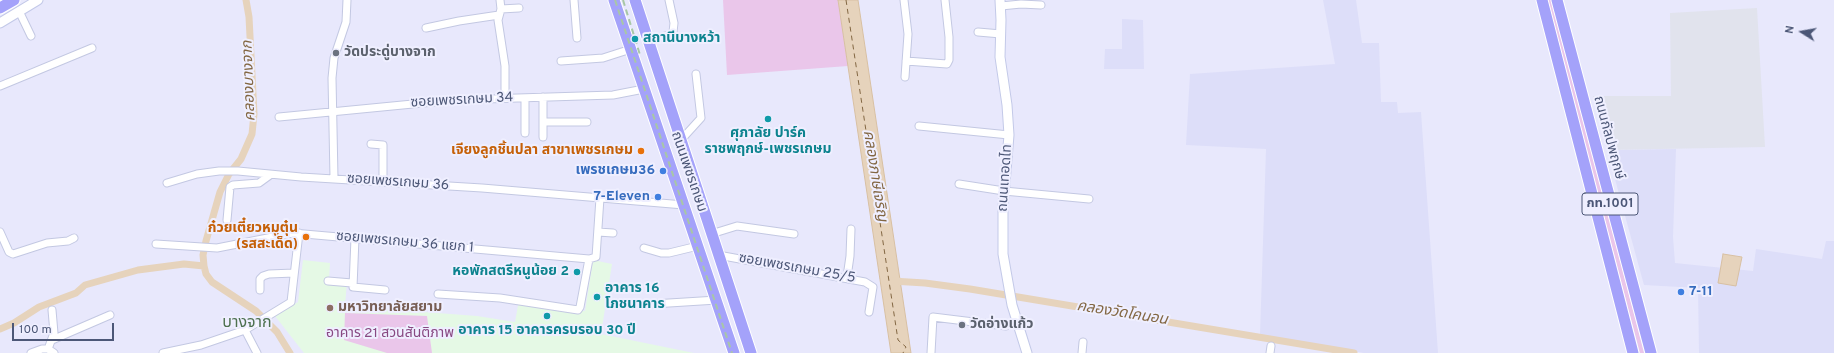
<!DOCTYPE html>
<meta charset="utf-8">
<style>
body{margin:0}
#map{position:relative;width:1834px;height:353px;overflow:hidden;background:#e8e8fc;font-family:Overpass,sans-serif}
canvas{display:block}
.north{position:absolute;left:1782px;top:12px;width:40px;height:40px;-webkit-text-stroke:3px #efefff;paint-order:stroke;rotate:281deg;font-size:11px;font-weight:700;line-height:16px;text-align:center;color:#4c5777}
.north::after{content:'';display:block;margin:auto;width:14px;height:18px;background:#4c5777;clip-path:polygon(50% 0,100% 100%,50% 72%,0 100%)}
.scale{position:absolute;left:12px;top:323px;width:102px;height:18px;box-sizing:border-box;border:2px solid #4c5777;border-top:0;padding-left:5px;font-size:12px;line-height:14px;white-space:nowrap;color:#4c5777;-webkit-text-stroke:3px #efefff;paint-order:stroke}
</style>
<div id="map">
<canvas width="1834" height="353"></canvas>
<div class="north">N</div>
<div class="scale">100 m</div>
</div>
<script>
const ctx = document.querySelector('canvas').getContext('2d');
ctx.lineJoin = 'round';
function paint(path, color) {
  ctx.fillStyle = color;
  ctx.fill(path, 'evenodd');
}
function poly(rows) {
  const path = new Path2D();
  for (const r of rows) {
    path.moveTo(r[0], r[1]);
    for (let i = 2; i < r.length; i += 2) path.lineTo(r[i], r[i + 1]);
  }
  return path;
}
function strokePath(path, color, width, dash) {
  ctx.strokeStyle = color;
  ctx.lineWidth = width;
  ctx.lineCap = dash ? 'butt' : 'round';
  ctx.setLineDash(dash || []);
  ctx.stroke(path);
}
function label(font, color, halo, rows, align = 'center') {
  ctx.font = font + ' Overpass,"Noto Sans Thai",sans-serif';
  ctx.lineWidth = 4;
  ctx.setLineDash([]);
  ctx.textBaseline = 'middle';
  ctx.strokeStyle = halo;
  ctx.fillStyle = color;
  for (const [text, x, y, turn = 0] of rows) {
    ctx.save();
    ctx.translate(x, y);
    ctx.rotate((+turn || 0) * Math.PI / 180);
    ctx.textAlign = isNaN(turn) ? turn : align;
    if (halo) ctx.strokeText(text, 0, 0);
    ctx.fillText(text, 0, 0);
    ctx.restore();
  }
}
paint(poly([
 [1323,0,1356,0,1362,43,1379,43,1381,102,1397,102,1398,113,1421,112,1438,353,1364,353,1260,335,1266,149,1186,145,1190,74,1335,64],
 [1122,19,1143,20,1144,69,1104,69,1105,49,1122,49],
 [1676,149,1673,237,1675,263,1753,271,1756,249,1822,259,1826,241,1834,241,1834,353,1699,353,1698,288,1644,285,1607,150]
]), '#dddef9');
paint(poly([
 [1757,8,1765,147,1607,150,1593,96,1671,96,1670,13]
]), '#e1e3ed');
paint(poly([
 [303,260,330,263,329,280,347,281,345,306,477,316,515,322,519,300,585,311,593,260,612,264,601,334,694,353,304,353,275,316,298,302]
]), '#e5f9e5');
paint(poly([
 [723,0,838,0,848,66,727,75],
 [1547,0,1553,0,1644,353,1640,353],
 [345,313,427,316,432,353,387,353,344,340]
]), '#eac6ea');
const water = poly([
 [838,0,858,0,911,353,891,353,838,0],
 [1723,254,1742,257,1736,286,1718,283,1723,254]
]);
paint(water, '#e6d3bc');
strokePath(water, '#d8c0a3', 1);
strokePath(poly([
 [246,0,249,17,254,114,252,134,241,159,229,174,220,192,206,241,203,255,204,266,206,274,212,282,256,311,277,332,290,353],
 [892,281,925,283,970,289,1354,353],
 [0,329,14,323,39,307,76,293,85,285,138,270,184,264,204,266]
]), '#e6d3bc', 7);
strokePath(poly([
 [846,0,898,340,906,347,903,353]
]), '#836743', 1, [5, 4]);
const street = poly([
 [500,0,501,9,498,20,505,66,505,98],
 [574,0,577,38],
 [904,0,908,34,905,77],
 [1001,6,1021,4,1041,5],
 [501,9,519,8],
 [19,11,31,36],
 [426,28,459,21,499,15],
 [978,32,1001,34],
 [649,40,669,35,673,32,674,23,669,0],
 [561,61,603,58,631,49],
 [906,61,947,64,949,60,949,37,945,0],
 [0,86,92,48],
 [525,98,525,133],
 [279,117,454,100,613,95,644,89],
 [543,122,587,122],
 [919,126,1009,135],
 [543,137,543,97],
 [681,140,701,118,696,74],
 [371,144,383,145,383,182],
 [334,178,332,78,334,58,346,22,347,0],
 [167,183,197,174,219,171,238,171,301,177,482,188,684,205],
 [959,184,1004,191,1089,199],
 [227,220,230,187,233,185,259,183,270,175],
 [0,232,9,252,13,254,47,243,68,241,74,238],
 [598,232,613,233],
 [711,234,737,226,794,234],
 [355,238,353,287,385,290],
 [156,244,217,248,293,233,589,259,596,257,600,198],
 [644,248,661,253,669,253,698,246],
 [718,255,865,282,873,287,869,312],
 [847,277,850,256,851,229],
 [328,281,352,283],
 [260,290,260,279,263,276,269,274,294,273],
 [438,294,500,298,578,310,580,307,589,259],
 [653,304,717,300],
 [245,330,257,353],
 [52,340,110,315],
 [48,349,54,333,52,310],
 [31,353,42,349,48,349,54,353],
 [163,353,201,345,245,330,291,302,299,233],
 [931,353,933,317,1006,326],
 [1082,353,1083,342],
 [1270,353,1271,346]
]);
const secondary = poly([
 [1000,0,1001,20,1000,57,1007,105,1009,135,1003,207,1003,254,1012,305,1027,353],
 [0,23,38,0]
]);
const primary = poly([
 [614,0,734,353],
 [635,0,751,353],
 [1542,0,1633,353],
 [1557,0,1651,353],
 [0,8,14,0]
]);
strokePath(street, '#c3c8e2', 9);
strokePath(secondary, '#c3c9e8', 11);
strokePath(primary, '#fff', 13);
strokePath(street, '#fff', 7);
strokePath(secondary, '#fff', 9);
strokePath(primary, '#a4a2fa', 11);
strokePath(poly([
 [615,0,732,353],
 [623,0,640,55]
]), '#a8c7a6', 2, [6, 4]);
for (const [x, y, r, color] of [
 [635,39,4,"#0f9aa8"],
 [336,53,4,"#6b7280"],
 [768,119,4,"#0f9aa8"],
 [641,151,4,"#e8710a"],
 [663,171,4,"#3f7fe0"],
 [658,197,4,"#3f7fe0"],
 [306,237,4,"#e8710a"],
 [577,272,4,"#0f9aa8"],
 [1681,292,4,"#3f7fe0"],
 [597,297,4,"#0f9aa8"],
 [330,308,4,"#8d6e63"],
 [547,316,4,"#0f9aa8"],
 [962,325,4,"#6b7280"]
]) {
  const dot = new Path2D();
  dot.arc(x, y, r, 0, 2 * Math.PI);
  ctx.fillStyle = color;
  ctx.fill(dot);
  strokePath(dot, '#efefff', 1.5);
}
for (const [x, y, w] of [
 [1610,204,56]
]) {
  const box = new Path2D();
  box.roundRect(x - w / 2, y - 11, w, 22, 3);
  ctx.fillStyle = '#efefff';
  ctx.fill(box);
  strokePath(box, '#4c5777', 1);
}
label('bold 13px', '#4c5777', null, [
 ["กท.1001",1610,204]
]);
label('bold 14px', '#0d838f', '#efefff', [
 ["สถานีบางหว้า",643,39],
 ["ศุภาลัย ปาร์ค",768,134,"center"],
 ["ราชพฤกษ์-เพชรเกษม",768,150,"center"],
 ["หอพักสตรีหนูน้อย 2",569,272,"right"],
 ["อาคาร 16",605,289],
 ["โภชนาคาร",605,305],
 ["อาคาร 15 อาคารครบรอบ 30 ปี",547,331,"center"]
], 'left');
label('bold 14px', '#5b616d', '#efefff', [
 ["วัดประดู่บางจาก",344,53],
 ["วัดอ่างแก้ว",970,325]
], 'left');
label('14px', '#4c5777', '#efefff', [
 ["ซอยเพชรเกษม 34",462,101,-3],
 ["ถนนกัลปพฤกษ์",1608,138,75],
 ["ถนนเพชรเกษม",688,172,71],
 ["ถนนเทอดไท",1006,178,-86],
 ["ซอยเพชรเกษม 36",398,183,4],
 ["ซอยเพชรเกษม 36 แยก 1",405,243,5],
 ["ซอยเพชรเกษม 25/5",797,269,10]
]);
label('bold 14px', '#c56008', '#efefff', [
 ["เจียงลูกชิ้นปลา สาขาเพชรเกษม",633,151],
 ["ก๋วยเตี๋ยวหมูตุ๋น",298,229],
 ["(รสสะเด็ด)",298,245]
], 'right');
label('bold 14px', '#366cbe', '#efefff', [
 ["เพรชเกษม36",655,171],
 ["7-Eleven",650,197],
 ["7-11",1689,292,"left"]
], 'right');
label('bold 14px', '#785e54', '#efefff', [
 ["มหาวิทยาลัยสยาม",338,308]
], 'left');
label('14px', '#884982', '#efefff', [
 ["อาคาร 21 สวนสันติภาพ",390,334]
]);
label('italic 15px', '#836743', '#efefff', [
 ["คลองบางจาก",250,81,-92],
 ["คลองภาษีเจริญ",874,176,81],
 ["คลองวัดโคนอน",1122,314,9]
]);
label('16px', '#4e7150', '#efefff', [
 ["บางจาก",247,324]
]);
</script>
